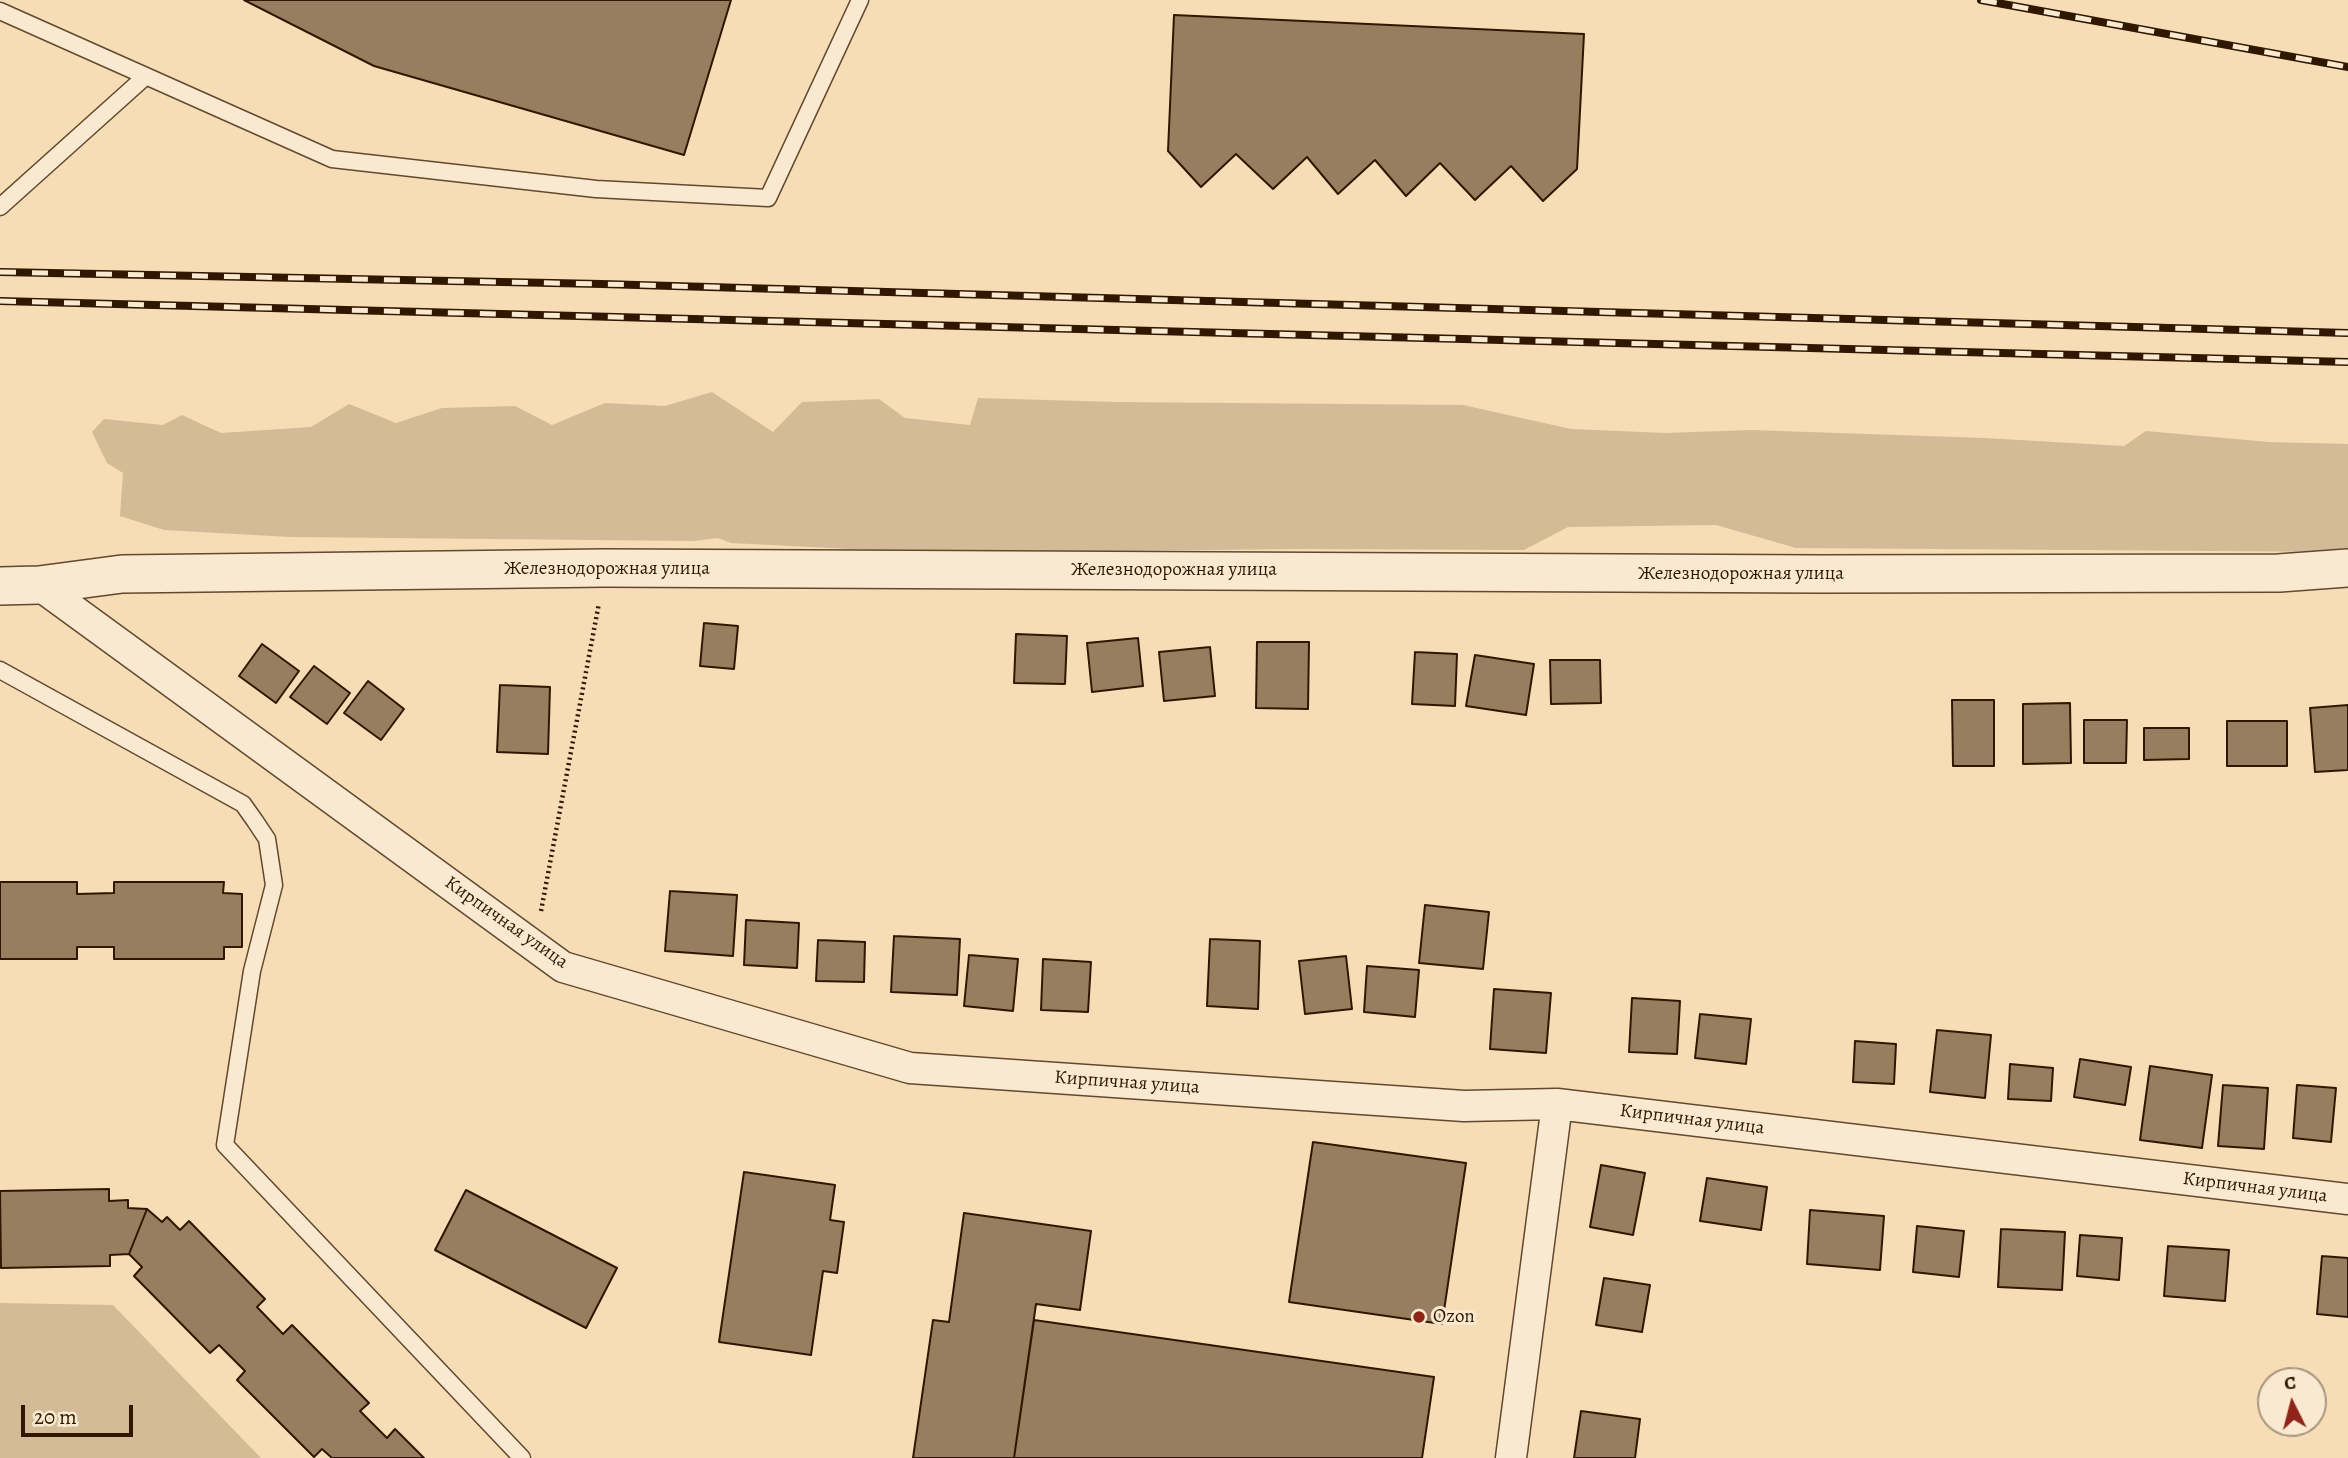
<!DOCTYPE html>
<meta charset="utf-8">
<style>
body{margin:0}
#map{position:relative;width:2348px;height:1458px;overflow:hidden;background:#f6ddb6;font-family:Alegreya,serif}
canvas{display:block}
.north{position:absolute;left:2257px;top:1367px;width:70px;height:70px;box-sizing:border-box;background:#f9e9d0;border:2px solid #a9957d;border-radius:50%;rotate:354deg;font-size:19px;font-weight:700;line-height:28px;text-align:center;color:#301700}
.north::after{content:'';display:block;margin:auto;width:24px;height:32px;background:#8f2418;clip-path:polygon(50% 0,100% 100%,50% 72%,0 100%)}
.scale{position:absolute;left:21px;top:1405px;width:112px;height:32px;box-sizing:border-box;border:4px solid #301700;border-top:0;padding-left:9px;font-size:21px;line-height:24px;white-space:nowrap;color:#301700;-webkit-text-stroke:5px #f9e9d0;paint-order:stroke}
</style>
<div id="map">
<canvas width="2348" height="1458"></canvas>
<div class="north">С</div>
<div class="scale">20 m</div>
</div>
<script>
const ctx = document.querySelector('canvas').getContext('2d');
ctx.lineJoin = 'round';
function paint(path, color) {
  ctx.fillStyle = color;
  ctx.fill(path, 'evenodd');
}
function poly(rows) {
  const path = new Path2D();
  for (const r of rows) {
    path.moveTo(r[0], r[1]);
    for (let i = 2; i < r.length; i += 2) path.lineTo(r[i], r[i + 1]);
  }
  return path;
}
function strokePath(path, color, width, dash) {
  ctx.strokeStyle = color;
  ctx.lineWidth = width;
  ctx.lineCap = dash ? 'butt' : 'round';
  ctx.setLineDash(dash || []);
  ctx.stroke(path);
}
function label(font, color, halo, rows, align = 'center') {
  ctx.font = font + ' Alegreya,serif';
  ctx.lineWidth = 6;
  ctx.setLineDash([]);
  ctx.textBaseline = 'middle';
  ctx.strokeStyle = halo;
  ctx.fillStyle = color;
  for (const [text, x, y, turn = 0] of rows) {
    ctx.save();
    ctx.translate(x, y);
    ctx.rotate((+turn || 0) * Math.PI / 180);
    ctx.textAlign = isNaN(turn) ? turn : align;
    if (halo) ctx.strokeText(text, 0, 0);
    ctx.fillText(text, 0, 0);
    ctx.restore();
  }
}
paint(poly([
 [712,392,773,432,802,402,879,399,905,418,970,425,978,398,1116,402,1463,405,1571,429,1665,433,1751,430,1984,438,2124,446,2146,431,2268,442,2348,444,2348,552,1796,548,1716,525,1568,527,1524,550,1299,549,929,553,731,543,718,538,694,541,290,537,164,530,120,516,123,473,107,463,92,432,104,419,163,425,182,415,221,433,311,427,349,404,396,423,442,408,515,406,552,425,605,403,665,406],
 [0,1303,113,1305,261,1458,0,1458]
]), '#d4bb97');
const building = poly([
 [244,0,731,0,684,155,374,66,244,0],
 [1174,15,1584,34,1577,169,1543,201,1511,166,1475,200,1440,163,1406,196,1375,160,1338,194,1307,157,1273,189,1236,154,1201,187,1168,151,1174,15],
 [704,623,738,626,734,669,700,666,704,623],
 [1016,634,1067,636,1065,684,1014,683,1016,634],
 [1138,638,1143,686,1092,692,1087,643,1138,638],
 [1257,642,1309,642,1308,709,1256,708,1257,642],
 [262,644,299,671,276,703,239,676,262,644],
 [1210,647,1215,696,1164,701,1159,652,1210,647],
 [1415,652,1457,654,1455,706,1412,704,1415,652],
 [1475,655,1534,664,1526,715,1466,706,1475,655],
 [1550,660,1600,660,1601,703,1551,704,1550,660],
 [314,666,350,693,327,724,290,697,314,666],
 [368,681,404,709,381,740,344,713,368,681],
 [500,685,550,687,548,754,497,752,500,685],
 [1952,700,1994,700,1994,766,1953,766,1952,700],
 [2070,703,2071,763,2023,764,2023,704,2070,703],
 [2348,705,2348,770,2315,772,2310,708,2348,705],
 [2084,720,2127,720,2126,763,2084,763,2084,720],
 [2227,721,2287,721,2287,766,2227,766,2227,721],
 [2144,728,2189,728,2189,759,2144,760,2144,728],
 [0,882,77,882,77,894,114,893,114,882,224,882,223,893,242,894,242,947,224,947,224,959,114,959,114,947,77,947,77,959,0,959,0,882],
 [670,891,737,895,733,956,665,951,670,891],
 [1425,905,1489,912,1483,969,1419,963,1425,905],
 [746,920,799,923,797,968,744,965,746,920],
 [894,936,960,939,957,995,891,992,894,936],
 [1210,939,1260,941,1258,1009,1207,1006,1210,939],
 [818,940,865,942,864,982,816,981,818,940],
 [969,955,1018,959,1013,1011,964,1006,969,955],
 [1346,956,1352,1009,1305,1014,1299,961,1346,956],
 [1043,959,1091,962,1088,1012,1041,1010,1043,959],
 [1367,966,1419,970,1415,1017,1364,1012,1367,966],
 [1494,989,1551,993,1546,1053,1490,1049,1494,989],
 [1632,998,1680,1001,1677,1054,1629,1052,1632,998],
 [1700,1014,1751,1019,1746,1064,1695,1058,1700,1014],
 [1937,1030,1991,1035,1985,1098,1930,1092,1937,1030],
 [1855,1041,1896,1044,1894,1084,1853,1082,1855,1041],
 [2080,1059,2131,1067,2125,1105,2074,1097,2080,1059],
 [2010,1064,2053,1068,2051,1101,2008,1099,2010,1064],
 [2150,1066,2212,1075,2202,1148,2140,1140,2150,1066],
 [2223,1085,2268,1088,2264,1149,2218,1146,2223,1085],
 [2297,1085,2336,1088,2331,1142,2293,1138,2297,1085],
 [1313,1142,1466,1163,1442,1324,1289,1302,1313,1142],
 [1601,1165,1645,1173,1633,1235,1590,1227,1601,1165],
 [744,1172,835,1185,830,1220,844,1222,837,1273,823,1271,811,1355,719,1342,744,1172],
 [1707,1178,1767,1187,1761,1230,1700,1221,1707,1178],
 [109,1189,109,1201,128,1200,128,1208,147,1209,129,1254,110,1255,110,1266,1,1268,0,1191,109,1189],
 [466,1190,617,1268,586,1328,435,1250,466,1190],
 [147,1209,162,1222,167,1217,180,1230,189,1221,265,1299,257,1307,283,1334,292,1325,369,1403,360,1411,387,1438,395,1429,424,1458,332,1458,322,1449,314,1457,237,1380,245,1371,219,1345,210,1353,134,1276,142,1267,129,1254,147,1209],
 [1810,1210,1884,1216,1880,1270,1807,1264,1810,1210],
 [964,1213,1091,1231,1080,1310,1036,1304,1014,1458,913,1458,933,1320,949,1322,964,1213],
 [1917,1226,1964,1231,1959,1277,1913,1272,1917,1226],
 [2001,1229,2065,1232,2062,1290,1998,1287,2001,1229],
 [2080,1235,2122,1238,2119,1280,2077,1276,2080,1235],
 [2168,1246,2229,1250,2225,1301,2164,1296,2168,1246],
 [2322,1256,2348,1258,2348,1317,2317,1314,2322,1256],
 [1604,1278,1650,1285,1642,1332,1596,1325,1604,1278],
 [1034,1320,1434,1377,1422,1458,1014,1458,1034,1320],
 [1581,1411,1640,1419,1635,1458,1574,1458,1581,1411]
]);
paint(building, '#977e5f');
strokePath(building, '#301700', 2);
const service = poly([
 [0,11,332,159,596,189,768,198,860,0],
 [0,207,146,76],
 [0,670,243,804,255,821,267,839,274,885,252,971,225,1145,522,1458]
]);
const minor = poly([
 [39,585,563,967,910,1068,1464,1106,1557,1104,2348,1199],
 [1511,1458,1557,1104]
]);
const tertiary = poly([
 [0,586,39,585,122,574,605,568,1819,574,2279,573,2348,568]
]);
strokePath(service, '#62482e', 19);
strokePath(minor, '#62482e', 33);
strokePath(tertiary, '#62482e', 40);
strokePath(poly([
 [541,911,599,603]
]), '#301700', 4.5, [2, 3.5]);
strokePath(service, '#f9e9d0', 16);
strokePath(minor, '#f9e9d0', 30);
strokePath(tertiary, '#f9e9d0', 37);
const rail = poly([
 [1981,0,2348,67],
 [0,272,602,284,2348,333],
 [0,301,2348,362]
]);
strokePath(rail, '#301700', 8);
strokePath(rail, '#f9e9d0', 5, [16]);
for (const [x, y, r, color] of [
 [1419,1317,7,"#8f2418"]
]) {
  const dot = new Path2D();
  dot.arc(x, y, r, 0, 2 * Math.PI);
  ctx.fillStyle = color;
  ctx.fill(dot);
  strokePath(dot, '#f9e9d0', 2.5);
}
label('19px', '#301700', '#f9e9d0', [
 ["Железнодорожная улица",607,569],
 ["Железнодорожная улица",1174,570],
 ["Железнодорожная улица",1741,574],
 ["Кирпичная улица",506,923,35],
 ["Кирпичная улица",1127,1083,4],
 ["Кирпичная улица",1692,1120,7],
 ["Кирпичная улица",2255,1188,7]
]);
label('19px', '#301700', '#f9e9d0', [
 ["Ozon",1433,1317]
], 'left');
</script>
